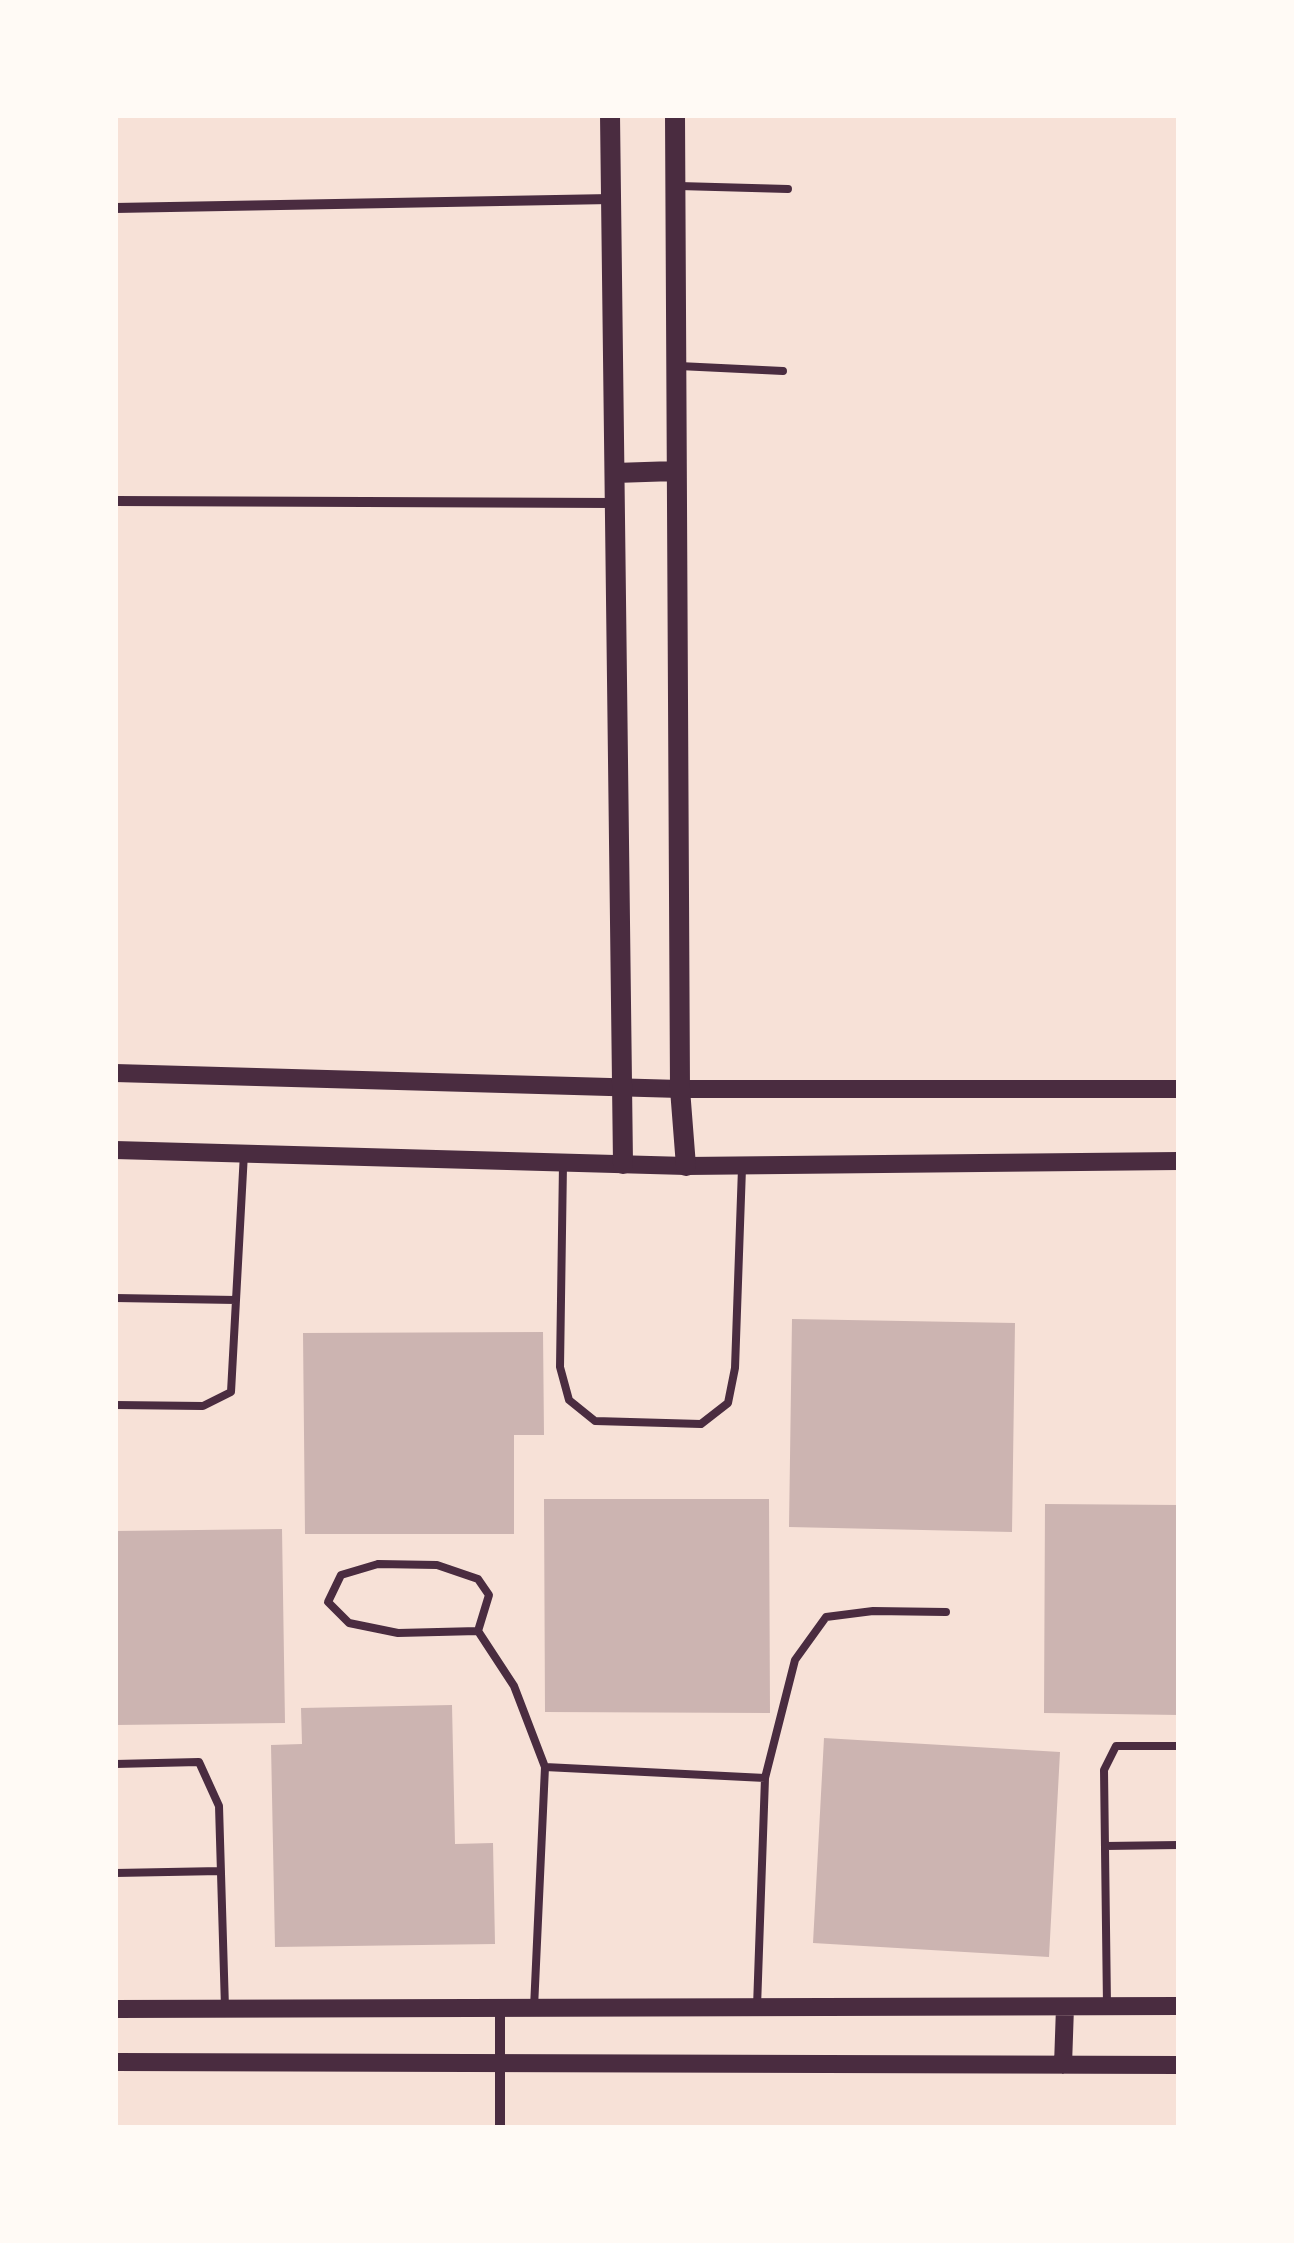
<!DOCTYPE html>
<style>
body{margin:0}
#map{position:relative;width:1294px;height:2243px;overflow:hidden;background:#f7e1d7;font-family:Spectral,serif}
canvas{display:block}
.frame{position:absolute;inset:0;border:118px solid #fffaf5;pointer-events:none}
</style>
<div id="map">
<canvas width="1294" height="2243"></canvas>
<div class="frame"></div>
</div>
<script>
const ctx = document.querySelector('canvas').getContext('2d');
ctx.lineJoin = 'round';
function paint(path, color) {
  ctx.fillStyle = color;
  ctx.fill(path, 'evenodd');
}
function poly(rows) {
  const path = new Path2D();
  for (const r of rows) {
    path.moveTo(r[0], r[1]);
    for (let i = 2; i < r.length; i += 2) path.lineTo(r[i], r[i + 1]);
  }
  return path;
}
function strokePath(path, color, width, dash) {
  ctx.strokeStyle = color;
  ctx.lineWidth = width;
  ctx.lineCap = dash ? 'butt' : 'round';
  ctx.setLineDash(dash || []);
  ctx.stroke(path);
}
paint(poly([
 [792,1319,1015,1323,1012,1532,789,1527],
 [543,1332,544,1435,514,1435,514,1534,305,1534,303,1333],
 [544,1499,769,1499,770,1713,545,1712],
 [1045,1504,1179,1505,1179,1715,1044,1713],
 [282,1529,285,1723,115,1725,115,1531],
 [452,1705,455,1844,493,1843,495,1944,275,1947,271,1745,302,1744,301,1708],
 [824,1738,1060,1752,1049,1957,813,1943]
]), '#ccb4b1');
strokePath(poly([
 [679,186,788,189],
 [679,366,783,371],
 [563,1164,560,1367,569,1400,595,1421,701,1424,728,1403,735,1368,742,1168],
 [115,1298,236,1300],
 [115,1405,203,1406,231,1392,244,1153],
 [378,1564,437,1565,478,1579,489,1595,478,1631,398,1633,349,1623,328,1602,341,1575,378,1564],
 [478,1631,514,1686,545,1767,534,2008],
 [115,1764,199,1762,219,1806,225,2008],
 [545,1767,765,1778],
 [1105,1846,1179,1845],
 [115,1873,221,1871],
 [1107,2006,1104,1770,1116,1746,1179,1746],
 [757,2007,765,1778,795,1660,826,1617,873,1611,946,1612]
]), '#4a2c40', 8);
strokePath(poly([
 [115,208,611,199],
 [115,501,614,503],
 [500,2008,500,2128]
]), '#4a2c40', 10);
strokePath(poly([
 [115,1073,680,1089,1179,1089],
 [115,1150,686,1166,1179,1161],
 [115,2009,1179,2006],
 [115,2062,1179,2065],
 [1063,2065,1065,2007]
]), '#4a2c40', 18);
strokePath(poly([
 [610,115,623,1164],
 [675,115,680,1089,686,1166],
 [615,473,675,471]
]), '#4a2c40', 20);
</script>
